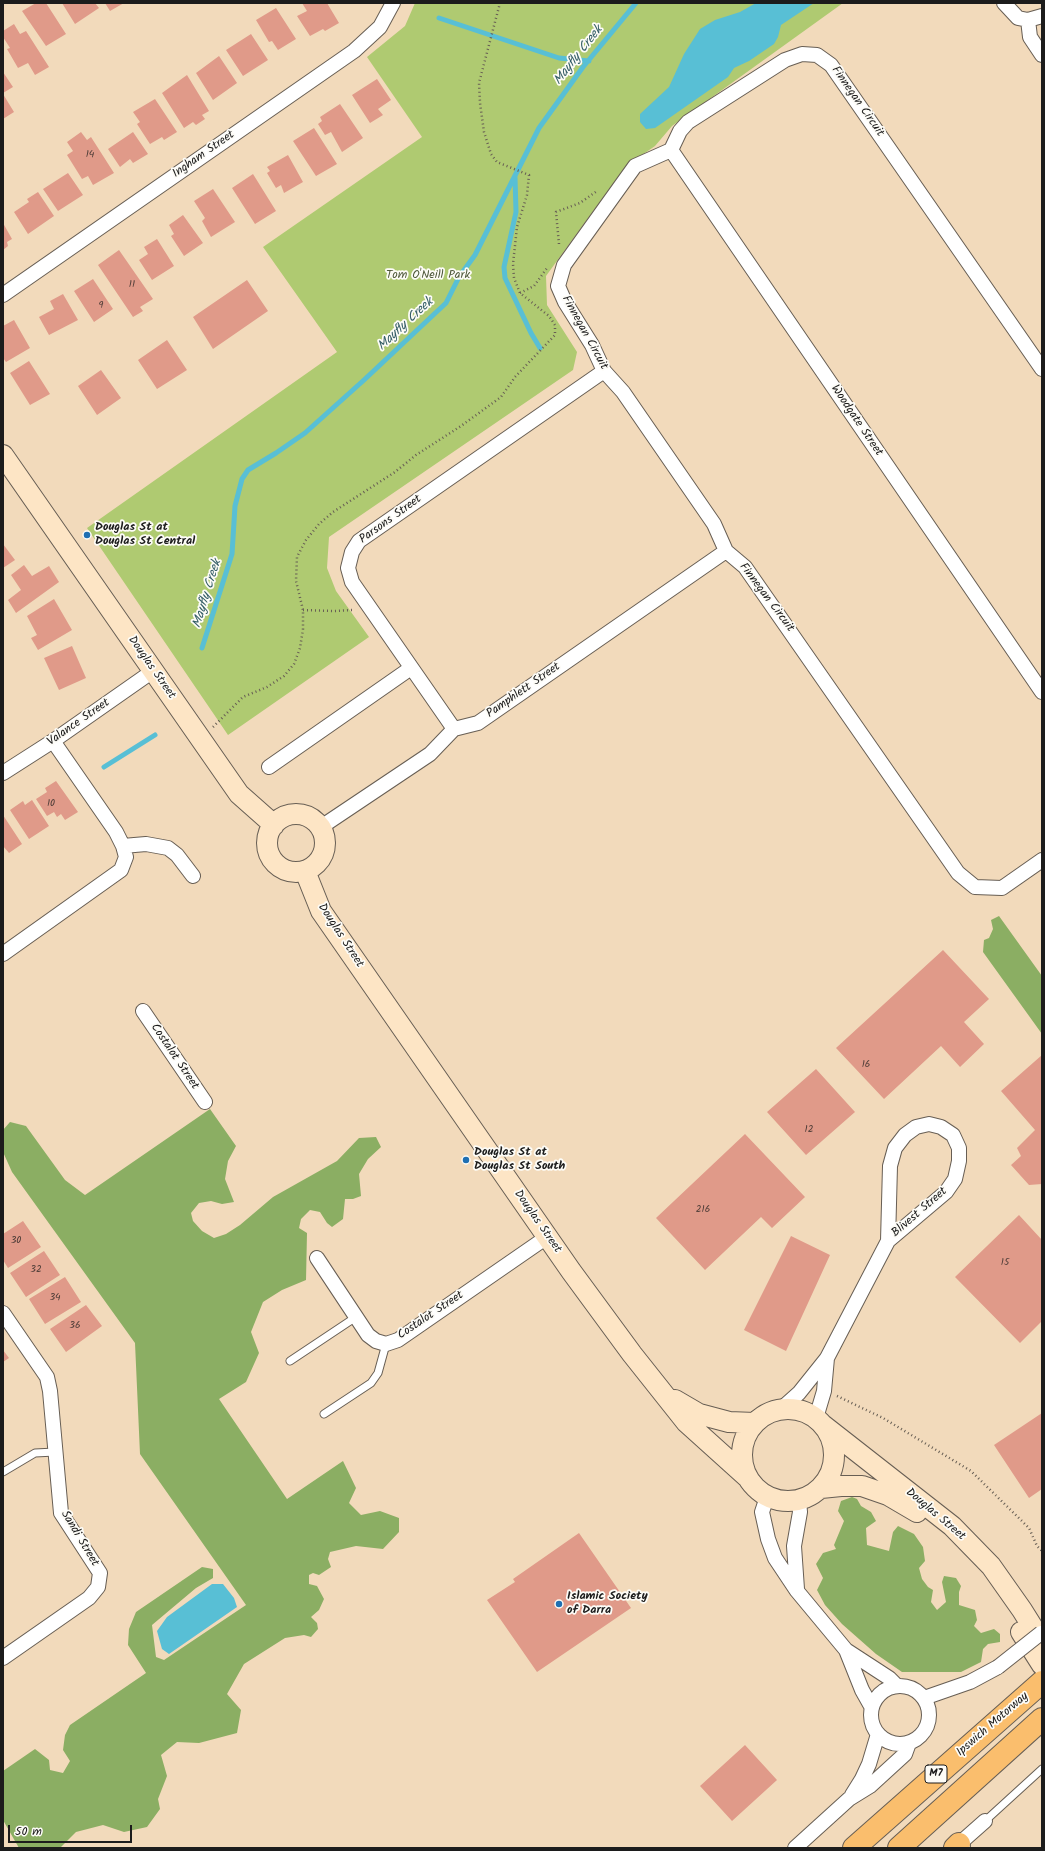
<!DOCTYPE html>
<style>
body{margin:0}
#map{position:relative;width:1045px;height:1851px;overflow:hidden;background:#f2dabb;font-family:Kalam,sans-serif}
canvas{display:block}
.frame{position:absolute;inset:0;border:4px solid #1c1c1c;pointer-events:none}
.scale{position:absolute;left:8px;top:1825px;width:124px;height:18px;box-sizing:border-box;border:2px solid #1c1c1c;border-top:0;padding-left:5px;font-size:12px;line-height:14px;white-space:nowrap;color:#1c1c1c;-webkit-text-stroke:3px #fdfcf7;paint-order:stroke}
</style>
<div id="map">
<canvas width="1045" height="1851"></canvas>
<div class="frame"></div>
<div class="scale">50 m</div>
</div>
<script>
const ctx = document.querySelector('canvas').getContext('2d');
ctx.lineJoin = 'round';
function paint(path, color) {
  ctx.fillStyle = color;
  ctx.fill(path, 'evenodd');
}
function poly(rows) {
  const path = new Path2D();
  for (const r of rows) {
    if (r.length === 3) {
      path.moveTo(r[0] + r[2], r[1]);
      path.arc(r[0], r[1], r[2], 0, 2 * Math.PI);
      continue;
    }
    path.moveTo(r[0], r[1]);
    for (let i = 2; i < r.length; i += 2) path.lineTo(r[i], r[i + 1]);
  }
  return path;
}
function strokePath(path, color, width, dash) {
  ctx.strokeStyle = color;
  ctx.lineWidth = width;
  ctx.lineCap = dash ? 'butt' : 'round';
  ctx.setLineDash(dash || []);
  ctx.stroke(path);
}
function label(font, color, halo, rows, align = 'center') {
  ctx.font = font + ' Kalam,sans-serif';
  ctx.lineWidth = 3.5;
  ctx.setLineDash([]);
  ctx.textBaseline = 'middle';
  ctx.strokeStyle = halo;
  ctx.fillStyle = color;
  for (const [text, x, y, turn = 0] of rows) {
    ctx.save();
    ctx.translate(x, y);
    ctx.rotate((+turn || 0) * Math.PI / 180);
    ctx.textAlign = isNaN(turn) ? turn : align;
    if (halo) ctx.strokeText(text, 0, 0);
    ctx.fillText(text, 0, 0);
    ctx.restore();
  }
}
paint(poly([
 [415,3,843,3,672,126,655,146,626,166,546,276,547,305,577,352,573,370,329,537,327,568,336,591,369,637,228,735,87,528,337,352,263,247,422,137,367,57,405,26]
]), '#afca71');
paint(poly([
 [999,916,1042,976,1042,1034,983,952,984,940,989,938,993,929,991,920],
 [210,1109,236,1146,228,1161,225,1179,234,1202,222,1204,211,1201,199,1203,191,1213,193,1221,202,1231,214,1238,226,1234,240,1225,273,1197,337,1161,359,1138,376,1137,381,1147,368,1159,359,1174,361,1196,353,1199,345,1199,343,1219,332,1227,327,1223,320,1212,310,1210,301,1219,299,1228,307,1233,306,1280,282,1290,263,1302,251,1332,259,1353,246,1382,219,1399,287,1499,343,1461,356,1488,349,1503,361,1515,380,1511,399,1518,399,1532,383,1549,356,1546,330,1552,328,1559,331,1567,319,1575,313,1573,309,1575,309,1584,317,1586,324,1599,319,1610,311,1617,317,1623,318,1629,311,1637,304,1635,285,1638,244,1664,227,1694,241,1710,237,1733,199,1743,177,1742,161,1755,167,1776,158,1799,160,1809,147,1827,124,1832,103,1825,76,1832,60,1848,19,1848,3,1820,3,1771,35,1749,49,1760,50,1770,63,1773,70,1761,63,1750,65,1735,70,1725,146,1673,128,1645,129,1629,136,1612,202,1567,213,1569,213,1578,196,1588,152,1625,156,1657,164,1660,246,1605,140,1454,135,1343,12,1172,3,1152,3,1130,10,1122,26,1126,65,1180,85,1195],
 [852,1497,857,1499,861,1506,871,1512,876,1521,866,1528,867,1545,889,1551,893,1532,898,1526,914,1534,923,1547,925,1561,919,1568,922,1579,928,1587,933,1590,931,1602,937,1610,946,1602,942,1582,944,1576,956,1578,961,1586,959,1592,959,1605,975,1610,977,1620,974,1626,981,1633,994,1629,1000,1634,1000,1642,988,1644,983,1649,981,1662,961,1672,902,1672,876,1654,842,1624,825,1605,817,1590,823,1578,816,1564,823,1553,836,1549,834,1545,844,1521,838,1511,841,1501]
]), '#8bae63');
paint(poly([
 [756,3,814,3,781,25,778,37,774,44,749,61,734,68,728,77,655,128,646,129,640,122,640,114,669,87,684,54,700,29,715,20,740,12],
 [212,1584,223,1584,234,1598,237,1607,169,1654,162,1649,157,1631,167,1617]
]), '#58bfd5');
strokePath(poly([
 [439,18,559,58,589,61],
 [515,177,516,212,504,267,505,278,531,333,540,348],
 [202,648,232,554,235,506,242,479,248,470,276,453,305,433,364,380,446,303,459,277,475,255,539,128,583,67,636,3],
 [104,767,155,735]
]), '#58bfd5', 5);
paint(poly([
 [36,3,46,3,66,34,46,46,22,11],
 [62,3,95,3,99,8,75,24],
 [105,3,124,3,110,11],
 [302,3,327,3,339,23,325,31,323,29,310,36,297,16,307,11],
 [276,8,296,39,278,50,272,41,269,42,256,20],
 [14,24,20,34,26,31,49,67,35,75,28,63,18,68,7,49,10,48,3,37,3,31],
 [251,34,268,60,243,76,226,50],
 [219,56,237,83,213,100,196,73],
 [3,72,13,87,3,93],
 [187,75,209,111,202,115,205,119,196,125,193,122,184,128,162,93],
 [377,79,391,100,378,109,383,115,370,123,352,95],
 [3,94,14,112,3,119],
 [155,99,177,132,164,140,162,137,150,144,137,124,140,122,133,112],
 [340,104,363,138,342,152,331,132,325,135,318,124,322,121,320,117],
 [314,128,337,164,316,176,293,141],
 [81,132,87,140,91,137,114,173,93,185,88,176,82,179,67,155,73,151,67,142],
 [133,132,148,154,133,163,130,159,120,167,108,149],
 [288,155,303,182,284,193,281,185,276,188,267,173,270,171,267,167],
 [68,173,83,195,58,211,43,189],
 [253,174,276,211,255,224,232,188],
 [213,189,235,222,211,237,202,221,205,218,194,201],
 [38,192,54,216,28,234,14,212,29,202,27,199],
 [183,215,203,243,184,256,171,236,174,234,169,225],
 [3,223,12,239,7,242,8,246,3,250],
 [157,239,174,266,152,280,139,260,148,254,144,247],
 [119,250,153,299,140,307,143,311,133,317,98,265],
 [93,279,113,309,94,322,74,291],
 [247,280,268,311,213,349,193,317],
 [63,294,78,320,49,335,39,317,54,309,50,301],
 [14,320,30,348,6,362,3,358,3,326],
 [167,340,187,370,157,389,138,360],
 [29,361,50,394,30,405,10,373],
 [101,370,121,398,97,415,78,386],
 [3,544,15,560,3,568],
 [24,565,32,576,49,566,59,582,16,613,8,600,21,590,11,575],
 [54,599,72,630,38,650,31,638,37,635,27,616],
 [72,646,86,678,59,690,44,658],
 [56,781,78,812,65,820,61,814,57,817,54,812,47,816,36,799,47,792,45,788],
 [32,800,49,826,29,839,10,810,23,801,25,805],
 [3,815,22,844,9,853,3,846],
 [943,950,989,999,964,1022,984,1044,960,1067,941,1046,884,1099,836,1048],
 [1042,1055,1042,1184,1029,1185,1011,1165,1021,1156,1017,1148,1035,1130,1001,1091],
 [816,1069,855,1112,806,1155,767,1112],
 [745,1134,805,1197,772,1228,761,1217,705,1270,656,1218],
 [1019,1215,1042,1240,1042,1321,1020,1343,955,1277],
 [23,1221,41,1247,8,1268,3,1260,3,1234],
 [791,1236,830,1255,786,1351,744,1330],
 [44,1251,60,1275,26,1297,10,1273],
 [65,1277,81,1302,45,1324,29,1299],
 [86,1305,102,1326,66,1352,50,1329],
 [3,1350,9,1358,3,1362],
 [1042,1413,1042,1489,1029,1498,994,1445],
 [579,1533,631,1608,537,1672,487,1600,515,1582,513,1579],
 [745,1745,777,1780,732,1821,700,1786]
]), '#e09a89');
const lane = poly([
 [290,1361,356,1317],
 [324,1414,371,1383,378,1373,386,1344],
 [3,1472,35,1453,55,1452],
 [985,1821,1042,1769]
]);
const street = poly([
 [1004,3,1018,18,1028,20,1042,16],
 [1028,20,1030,37,1042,55],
 [671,150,1042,692],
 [3,295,354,51,380,27,393,3],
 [1042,369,831,65,817,55,802,54,785,60,688,122,680,131,671,150,635,166,564,265,558,286,565,302,592,345,604,371,623,392,714,524,726,551,745,567,958,873,975,887,1002,888,1042,860],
 [454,729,352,582,348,568,352,552,359,541,604,371],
 [269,767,411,668],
 [3,773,53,741,153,671],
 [321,827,430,754,454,729,478,723,726,551],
 [123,846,146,844,168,848,177,855,193,876],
 [3,954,121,870,126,857,123,846,116,832,53,741],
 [143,1011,205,1102],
 [317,1258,368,1335,376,1341,386,1344,398,1340,547,1237],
 [3,1313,47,1377,50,1391,61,1513,100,1573,98,1587,89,1598,3,1658],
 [780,1410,799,1393,827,1358,888,1241,946,1192,955,1179,959,1161,959,1148,953,1135,941,1127,929,1124,916,1127,905,1135,895,1148,890,1166,888,1241],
 [816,1418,824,1391,827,1358],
 [767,1497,762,1512,768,1539,775,1558,797,1591,846,1650,862,1690,871,1706],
 [797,1589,794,1546,800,1512,799,1501],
 [846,1650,889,1678,897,1686],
 [900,1715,29],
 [924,1698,970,1682,998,1667],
 [852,1795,862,1779,869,1764,878,1734],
 [795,1848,849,1799,870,1786,905,1754,909,1743],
 [963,1848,959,1844,985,1821]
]);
const secondary = poly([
 [3,455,239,794,274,825],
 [296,843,29],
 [305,871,321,911,571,1271,632,1354,686,1422,747,1477],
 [675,1400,699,1414,729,1422,755,1423],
 [788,1455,46],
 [823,1425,952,1526,991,1566,1022,1610,1042,1642],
 [821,1488,841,1486,862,1486,888,1495,917,1512],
 [1021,1632,1042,1665]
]);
const highway = poly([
 [854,1848,1042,1682],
 [899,1848,1042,1719],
 [955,1848,959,1844]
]);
strokePath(lane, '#675e54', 9);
strokePath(street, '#675e54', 16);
strokePath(secondary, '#675e54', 22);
strokePath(highway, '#675e54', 24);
strokePath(poly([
 [559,244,556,212,580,203,597,191],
 [520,293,534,286,547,268],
 [303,610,334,611,353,610],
 [213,727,243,697,267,687,284,676,294,664,300,648,303,629,303,610,296,581,297,557,306,540,319,524,333,512,395,472,416,455,461,426,501,397,515,377,555,335,555,325,549,316,520,293,514,278,513,264,517,227,527,195,529,175,497,162,491,154,484,132,480,103,479,83,500,3],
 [837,1396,883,1418,971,1471,1029,1528,1037,1546,1042,1551]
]), '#675e54', 2.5, [1, 3]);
strokePath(lane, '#fff', 7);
strokePath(street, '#fff', 14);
strokePath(secondary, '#fde5c5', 20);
strokePath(highway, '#fabe6d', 22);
const streetBridge = poly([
 [998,1667,1041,1633]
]);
strokePath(streetBridge, '#675e54', 16, []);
strokePath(streetBridge, '#fff', 14);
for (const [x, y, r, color] of [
 [87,535,4,"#1f6fb2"],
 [466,1160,4,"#1f6fb2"],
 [559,1604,4,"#1f6fb2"]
]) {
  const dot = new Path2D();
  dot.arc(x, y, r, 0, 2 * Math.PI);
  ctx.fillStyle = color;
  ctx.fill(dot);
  strokePath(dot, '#fdfcf7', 1.5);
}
label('10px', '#4d3c37', null, [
 ["14",90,155],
 ["11",132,285],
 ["9",101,306],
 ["10",51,804],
 ["16",866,1065],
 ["12",809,1130],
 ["216",703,1210],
 ["30",16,1241],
 ["15",1005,1263],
 ["32",36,1270],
 ["34",55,1298],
 ["36",75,1326]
]);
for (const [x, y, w] of [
 [936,1774,22]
]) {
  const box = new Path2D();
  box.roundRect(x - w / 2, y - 9, w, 18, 3);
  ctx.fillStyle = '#fdfcf7';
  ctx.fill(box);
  strokePath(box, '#1c1c1c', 1);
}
label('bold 11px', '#1c1c1c', null, [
 ["M7",936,1774]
]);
label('12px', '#1c1c1c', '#fdfcf7', [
 ["Finnegan Circuit",857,102,55],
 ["Ingham Street",204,155,-35],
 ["Finnegan Circuit",584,333,61],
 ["Woodgate Street",856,421,56],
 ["Parsons Street",391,520,-36],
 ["Finnegan Circuit",766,598,53],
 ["Douglas Street",151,668,55],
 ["Pamphlett Street",524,691,-35],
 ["Valance Street",79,723,-35],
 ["Douglas Street",340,936,57],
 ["Costalot Street",174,1057,56],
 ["Blivest Street",920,1213,-41],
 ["Douglas Street",537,1222,55],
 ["Costalot Street",431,1316,-34],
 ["Douglas Street",935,1515,40],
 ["Sandi Street",79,1539,59],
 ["Ipswich Motorway",993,1725,-41]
]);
label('12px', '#4f593a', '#fdfcf7', [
 ["Tom O'Neill Park",428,276]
]);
label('bold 12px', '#1c1c1c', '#fdfcf7', [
 ["Douglas St at",95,528],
 ["Douglas St Central",95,542],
 ["Douglas St at",474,1153],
 ["Douglas St South",474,1167],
 ["Islamic Society",567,1597],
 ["of Darra",567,1611]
], 'left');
label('italic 13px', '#345d66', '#fdfcf7', [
 ["Mayfly Creek",579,56,-52],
 ["Mayfly Creek",406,325,-43],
 ["Mayfly Creek",208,594,-73]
]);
</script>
